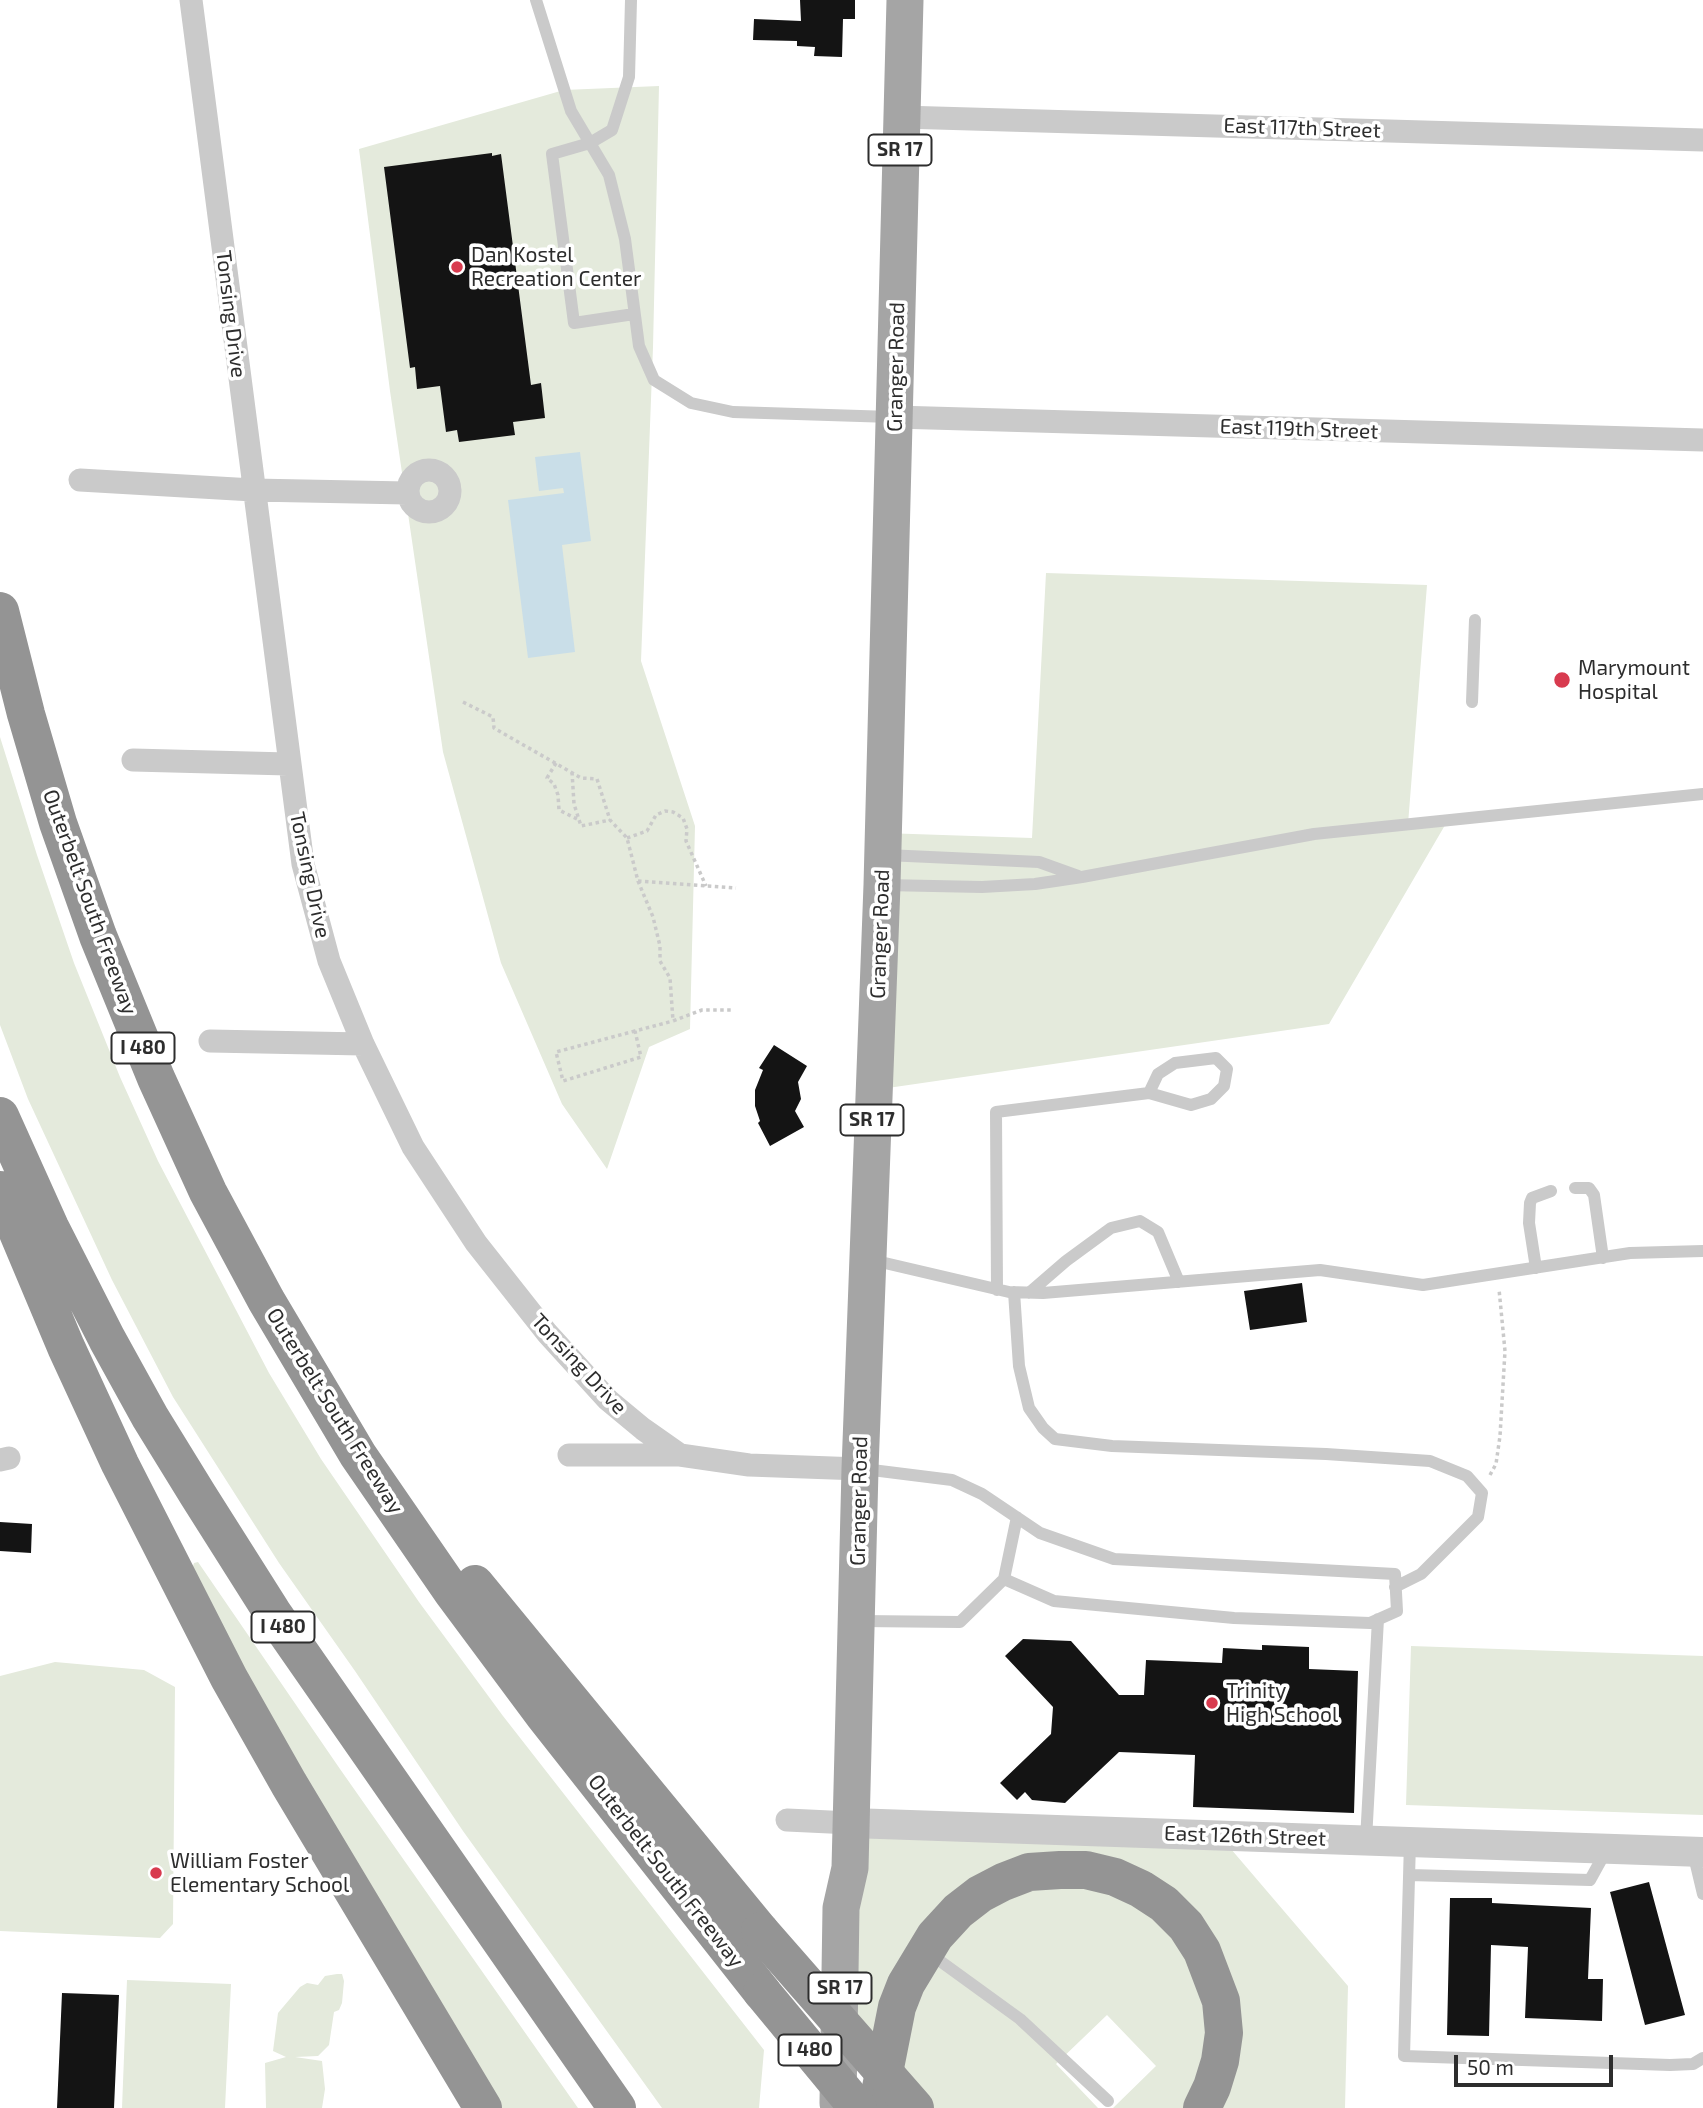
<!DOCTYPE html>
<style>
body{margin:0}
#map{position:relative;width:1703px;height:2108px;overflow:hidden;background:#fff;font-family:"Exo 2",sans-serif}
canvas{display:block}
.scale{position:absolute;left:1454px;top:2055px;width:159px;height:32px;box-sizing:border-box;border:4px solid #2d2d2d;border-top:0;padding-left:9px;font-size:21px;line-height:24px;white-space:nowrap;color:#2d2d2d;-webkit-text-stroke:5px #fff;paint-order:stroke}
</style>
<div id="map">
<canvas width="1703" height="2108"></canvas>
<div class="scale">50 m</div>
</div>
<script>
const ctx = document.querySelector('canvas').getContext('2d');
ctx.lineJoin = 'round';
function paint(path, color) {
  ctx.fillStyle = color;
  ctx.fill(path, 'evenodd');
}
function poly(rows) {
  const path = new Path2D();
  for (const r of rows) {
    if (r.length === 3) {
      path.moveTo(r[0] + r[2], r[1]);
      path.arc(r[0], r[1], r[2], 0, 2 * Math.PI);
      continue;
    }
    path.moveTo(r[0], r[1]);
    for (let i = 2; i < r.length; i += 2) path.lineTo(r[i], r[i + 1]);
  }
  return path;
}
function strokePath(path, color, width, dash) {
  ctx.strokeStyle = color;
  ctx.lineWidth = width;
  ctx.lineCap = dash ? 'butt' : 'round';
  ctx.setLineDash(dash || []);
  ctx.stroke(path);
}
function label(font, color, halo, rows, align = 'center') {
  ctx.font = font + ' "Exo 2",sans-serif';
  ctx.lineWidth = 7;
  ctx.setLineDash([]);
  ctx.textBaseline = 'middle';
  ctx.strokeStyle = halo;
  ctx.fillStyle = color;
  for (const [text, x, y, turn = 0] of rows) {
    ctx.save();
    ctx.translate(x, y);
    ctx.rotate((+turn || 0) * Math.PI / 180);
    ctx.textAlign = isNaN(turn) ? turn : align;
    if (halo) ctx.strokeText(text, 0, 0);
    ctx.fillText(text, 0, 0);
    ctx.restore();
  }
}
paint(poly([
 [659,86,653,347,641,661,695,826,690,1029,649,1047,607,1169,562,1104,501,963,443,752,390,391,359,149,564,90],
 [1046,573,1427,585,1408,824,1448,820,1329,1024,874,1090,883,833,1032,838],
 [0,737,37,855,74,963,120,1077,158,1161,269,1373,321,1459,419,1602,503,1716,764,2050,759,2108,662,2108,463,1831,355,1671,279,1563,173,1397,112,1280,28,1099,0,1025],
 [198,1562,340,1769,578,2108,500,2108,327,1825,192,1569,194,1563],
 [1411,1646,1703,1656,1703,1815,1406,1805],
 [55,1662,144,1670,175,1687,173,1924,160,1938,0,1931,0,1676],
 [851,1823,1219,1835,1348,1986,1345,2108,1113,2108,1156,2066,1107,2015,1056,2064,1098,2108,913,2108,836,2018],
 [337,1974,342,1974,344,1981,342,2003,339,2010,334,2012,329,2045,318,2056,295,2057,322,2061,325,2089,322,2108,266,2108,265,2063,286,2057,273,2051,278,2013,300,1987,307,1983,318,1985,325,1976],
 [127,1980,231,1984,225,2108,122,2108]
]), '#e4eadc');
paint(poly([
 [580,452,591,541,562,545,575,652,528,658,508,500,564,493,563,488,539,491,535,457]
]), '#c9dee8');
paint(poly([
 [800,0,855,0,855,19,843,19,842,57,814,56,815,47,797,46,797,41,753,40,754,19,801,21],
 [492,153,492,156,501,154,531,385,541,383,545,418,513,422,515,435,459,442,457,430,446,432,440,386,417,389,415,367,410,368,384,167],
 [774,1045,807,1066,798,1082,801,1099,795,1111,804,1127,770,1146,758,1123,760,1121,755,1106,755,1090,763,1070,759,1068],
 [1302,1283,1307,1322,1250,1330,1244,1291],
 [0,1522,32,1524,31,1553,0,1551],
 [1023,1639,1071,1641,1119,1695,1144,1695,1146,1660,1222,1663,1223,1648,1262,1650,1262,1645,1309,1647,1309,1669,1358,1671,1354,1813,1193,1807,1195,1755,1119,1752,1065,1803,1032,1800,1025,1792,1017,1800,1000,1783,1051,1734,1053,1707,1005,1656],
 [1649,1882,1685,2015,1645,2025,1610,1892],
 [1450,1898,1492,1898,1492,1903,1591,1908,1588,1979,1603,1979,1602,2021,1525,2018,1528,1947,1491,1945,1489,2036,1447,2035],
 [62,1993,119,1995,114,2108,57,2108]
]), '#141414');
strokePath(poly([
 [463,702,493,717,494,728,581,778,597,779,610,820,627,838,638,881,653,917,660,946,660,961,670,978,673,1021,702,1010,731,1010],
 [556,763,547,778,554,784,558,795,559,810,579,820],
 [572,772,574,804,581,826,610,820],
 [627,838,647,831,656,815,665,811,673,812,683,818,687,829,686,841,706,886],
 [638,881,736,888],
 [635,1031,556,1052,563,1081,641,1057,635,1031,673,1021],
 [1490,1475,1496,1464,1500,1436,1505,1351,1499,1289]
]), '#cacaca', 3.5, [3.5, 3.5]);
strokePath(poly([
 [536,0,571,111,609,175,625,239,639,346,654,380,691,403,733,412,892,417],
 [631,0,629,77,612,130,590,143,552,154,574,323,634,314],
 [1472,702,1475,620],
 [886,855,1039,862,1078,876],
 [884,885,982,887,1035,884,1082,877,1314,834,1703,794],
 [1575,1188,1589,1188,1594,1195,1603,1258],
 [872,1260,1009,1292,1043,1293,1320,1270,1423,1285,1630,1253,1703,1251],
 [1536,1268,1529,1223,1530,1203,1532,1198,1551,1191],
 [997,1290,996,1112,1149,1093,1191,1105,1211,1099,1224,1086,1227,1069,1216,1058,1175,1063,1158,1074,1149,1093],
 [1014,1292,1019,1366,1029,1408,1043,1428,1055,1439,1112,1446,1326,1454,1430,1461,1467,1476,1482,1493,1478,1517,1421,1574,1395,1587],
 [1029,1293,1066,1261,1111,1228,1140,1221,1158,1232,1179,1282],
 [1004,1579,1017,1517],
 [860,1621,960,1622,1004,1579,1054,1601,1234,1618,1370,1623,1397,1611,1395,1574,1114,1559,1040,1533,982,1494,952,1480,864,1469],
 [1366,1840,1378,1619],
 [1410,1842,1404,2056,1670,2065,1693,2064,1703,2058],
 [1693,1852,1703,1894],
 [1410,1875,1590,1880,1606,1851],
 [929,1953,1020,2019,1108,2101]
]), '#cacaca', 12);
strokePath(poly([
 [191,0,303,864,329,961,363,1044,413,1147,476,1243,547,1333,608,1400,643,1429,680,1455,749,1465,860,1469],
 [901,117,1703,140],
 [895,417,1703,440],
 [429,491,21],
 [80,480,253,490,407,493],
 [133,760,288,764],
 [210,1041,363,1044],
 [569,1455,680,1455],
 [0,1460,9,1458],
 [787,1820,851,1823]
]), '#cacaca', 23);
strokePath(poly([
 [851,1823,1703,1852]
]), '#cacaca', 30);
strokePath(poly([
 [838,2103,841,1908,850,1868,860,1469,882,885,905,0]
]), '#a5a5a5', 37);
strokePath(poly([
 [0,611,26,714,58,823,98,936,156,1078,208,1192,266,1300,358,1455,453,1593,543,1714,762,1992],
 [0,1116,50,1227,107,1339,150,1417,198,1495,272,1612,617,2108],
 [0,1190,66,1347,120,1464,229,1678,289,1784,483,2108],
 [475,1584,760,1931],
 [877,2108,897,2007,906,1984,935,1936,958,1911,980,1894,1003,1882,1029,1872,1060,1870,1086,1870,1115,1877,1141,1889,1164,1904,1186,1926,1202,1951,1221,2001,1224,2033,1220,2061,1212,2087,1202,2108]
]), '#949494', 38);
strokePath(poly([
 [760,1931,915,2108],
 [762,1992,858,2108]
]), '#949494', 38);
for (const [x, y, r, color] of [
 [457,267,7,"#d83b4f"],
 [1562,680,9,"#d83b4f"],
 [1212,1703,7,"#d83b4f"],
 [156,1873,7,"#d83b4f"]
]) {
  const dot = new Path2D();
  dot.arc(x, y, r, 0, 2 * Math.PI);
  ctx.fillStyle = color;
  ctx.fill(dot);
  strokePath(dot, '#fff', 2.5);
}
for (const [x, y, w] of [
 [900,150,63],
 [143,1048,63],
 [872,1120,63],
 [283,1627,63],
 [840,1988,63],
 [810,2050,63]
]) {
  const box = new Path2D();
  box.roundRect(x - w / 2, y - 15.5, w, 31, 5);
  ctx.fillStyle = '#fff';
  ctx.fill(box);
  strokePath(box, '#2d2d2d', 2);
}
label('bold 19px', '#2d2d2d', null, [
 ["SR 17",900,150],
 ["I 480",143,1048],
 ["SR 17",872,1120],
 ["I 480",283,1627],
 ["SR 17",840,1988],
 ["I 480",810,2050]
]);
label('21px', '#2d2d2d', '#fff', [
 ["East 117th Street",1302,128,2],
 ["Tonsing Drive",231,314,83],
 ["Granger Road",896,367,-89],
 ["East 119th Street",1299,429,2],
 ["Tonsing Drive",310,875,78],
 ["Outerbelt South Freeway",90,902,70],
 ["Granger Road",880,934,-88],
 ["Tonsing Drive",579,1364,47],
 ["Outerbelt South Freeway",335,1411,58],
 ["Granger Road",859,1501,-89],
 ["East 126th Street",1245,1836,2],
 ["Outerbelt South Freeway",666,1871,52]
]);
label('21px', '#2d2d2d', '#fff', [
 ["Dan Kostel",471,255],
 ["Recreation Center",471,279],
 ["Marymount",1578,668],
 ["Hospital",1578,692],
 ["Trinity",1226,1691],
 ["High School",1226,1715],
 ["William Foster",170,1861],
 ["Elementary School",170,1885]
], 'left');
</script>
